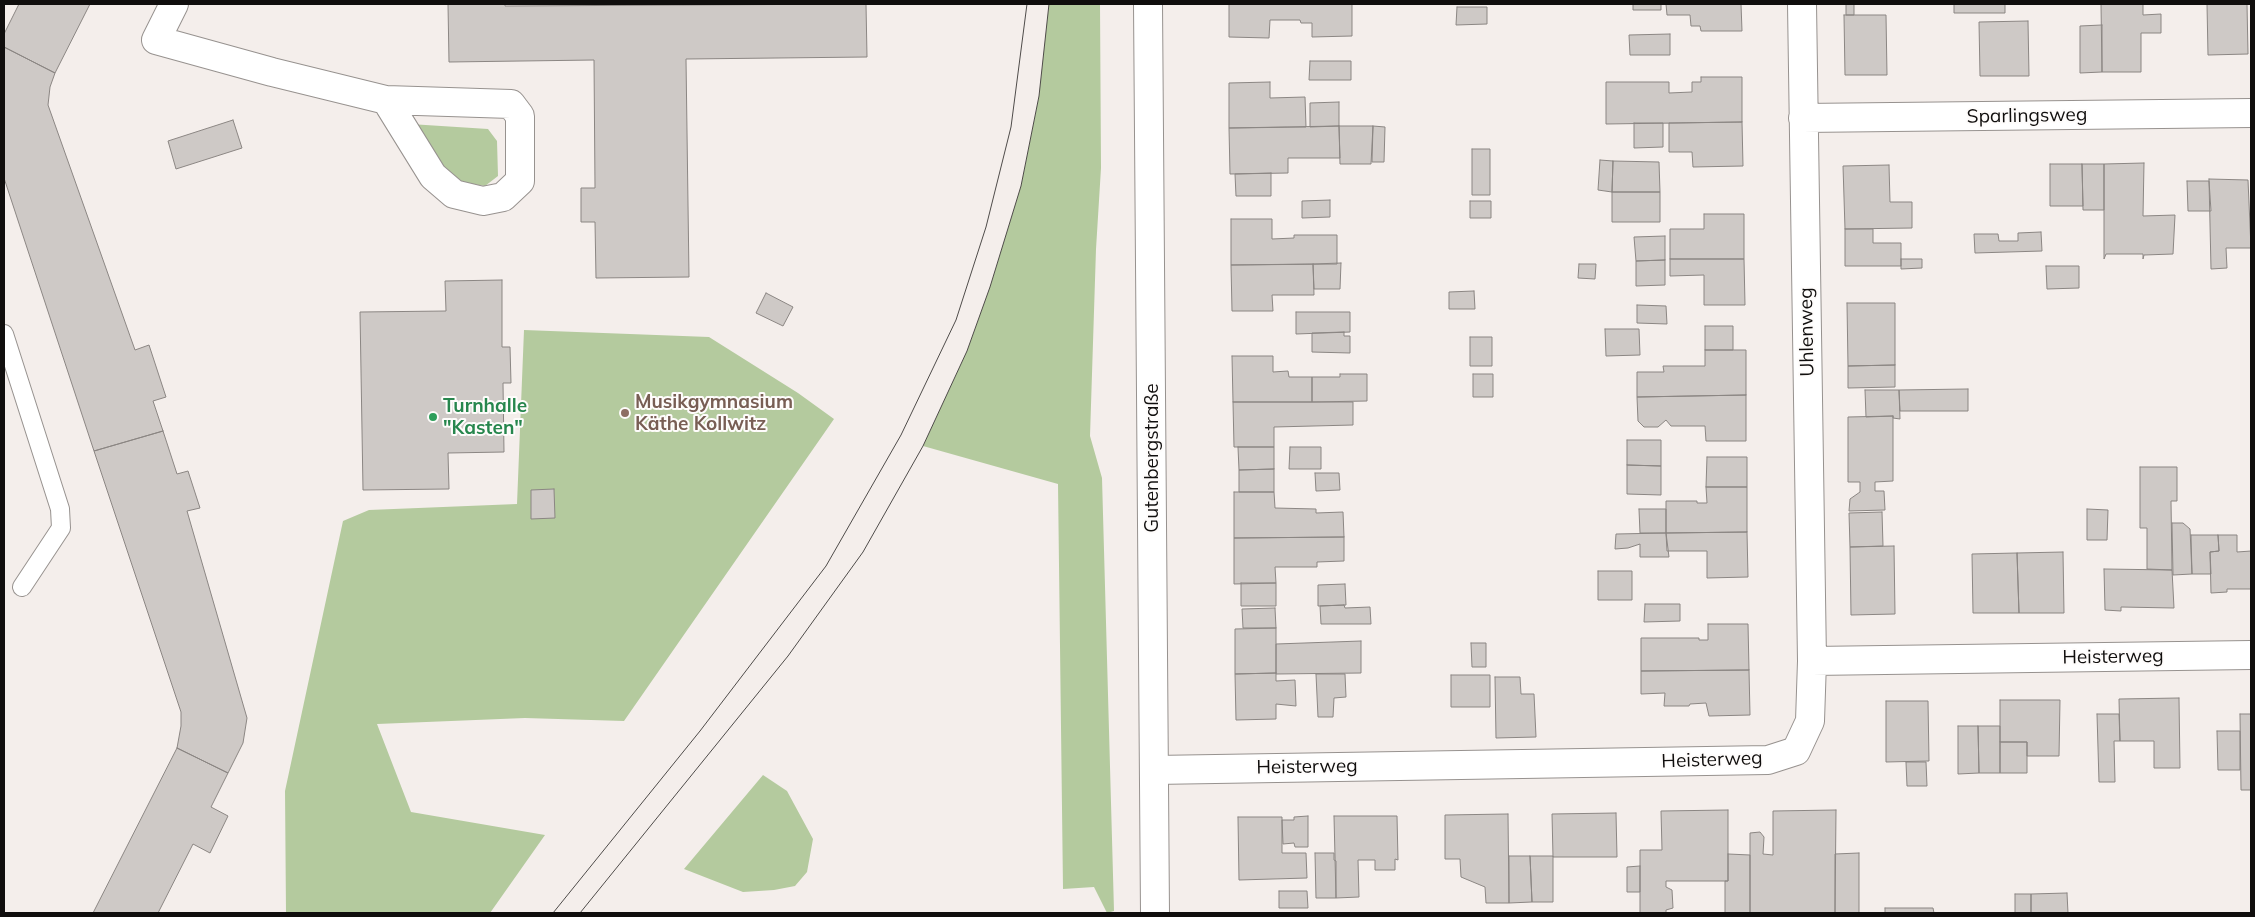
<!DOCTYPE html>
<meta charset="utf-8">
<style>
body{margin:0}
#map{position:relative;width:2255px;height:917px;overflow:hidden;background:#f4eeeb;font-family:Mulish,sans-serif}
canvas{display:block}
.frame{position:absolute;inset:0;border:5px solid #100e0d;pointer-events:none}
</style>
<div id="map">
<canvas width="2255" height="917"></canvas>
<div class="frame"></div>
</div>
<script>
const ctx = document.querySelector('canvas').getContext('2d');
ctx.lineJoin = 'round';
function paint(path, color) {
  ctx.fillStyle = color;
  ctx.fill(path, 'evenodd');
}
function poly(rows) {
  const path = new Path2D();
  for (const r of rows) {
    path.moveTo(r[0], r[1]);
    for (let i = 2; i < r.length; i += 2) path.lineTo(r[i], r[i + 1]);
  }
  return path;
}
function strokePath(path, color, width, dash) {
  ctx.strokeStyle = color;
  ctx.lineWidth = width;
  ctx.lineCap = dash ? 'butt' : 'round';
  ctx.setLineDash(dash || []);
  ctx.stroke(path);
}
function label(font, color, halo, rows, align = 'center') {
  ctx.font = font + ' Mulish,sans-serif';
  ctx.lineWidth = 4;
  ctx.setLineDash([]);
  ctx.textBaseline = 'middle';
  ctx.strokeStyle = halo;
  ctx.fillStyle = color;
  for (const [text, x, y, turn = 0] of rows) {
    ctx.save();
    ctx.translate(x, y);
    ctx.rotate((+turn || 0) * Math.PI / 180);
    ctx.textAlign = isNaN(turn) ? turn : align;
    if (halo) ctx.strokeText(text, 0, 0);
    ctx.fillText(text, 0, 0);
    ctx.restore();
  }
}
paint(poly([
 [1049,4,1100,4,1101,168,1096,249,1090,436,1102,478,1114,911,1107,913,1094,887,1063,889,1058,484,923,446,967,351,990,287,1021,186,1039,96],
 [410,124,488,129,497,141,498,176,485,186,460,182,444,171],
 [524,330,709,337,798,393,834,419,624,721,525,718,377,724,411,812,545,835,490,913,286,913,285,791,343,521,369,510,517,504],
 [763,775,787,791,813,839,807,872,795,886,774,890,743,892,684,869]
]), '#b4ca9e');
const building = poly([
 [19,4,90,4,55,73,4,47,4,34,19,4],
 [448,4,505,4,505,6,866,4,867,57,686,59,689,277,596,278,595,222,581,222,581,188,595,188,594,60,449,62,448,4],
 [1229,4,1352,4,1352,36,1312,37,1312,23,1301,23,1300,20,1270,20,1269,38,1229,37,1229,4],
 [1633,4,1661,4,1661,10,1633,10,1633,4],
 [1666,4,1741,4,1742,31,1701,31,1700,26,1691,26,1690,15,1667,15,1666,4],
 [1846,4,1854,4,1854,15,1846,15,1846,4],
 [1954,4,2005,4,2005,13,1954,13,1954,4],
 [2101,4,2143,4,2143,15,2161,14,2161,33,2141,33,2141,72,2102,72,2101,4],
 [2207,4,2247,4,2248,54,2208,55,2207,4],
 [1457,7,1487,7,1487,24,1456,25,1457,7],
 [1844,15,1886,15,1887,75,1845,75,1844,15],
 [2028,21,2029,76,1980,76,1979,22,2028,21],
 [2102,25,2102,72,2080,73,2080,26,2102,25],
 [1670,34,1670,55,1630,55,1629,35,1670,34],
 [4,47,55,73,50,87,48,105,135,350,149,345,166,397,153,401,163,431,94,451,4,178,4,47],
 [1310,61,1351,61,1351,80,1309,80,1310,61],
 [1701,77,1742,77,1742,122,1606,124,1606,82,1669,82,1669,93,1692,92,1692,82,1701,82,1701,77],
 [1270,82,1270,98,1305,97,1306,127,1229,128,1229,83,1270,82],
 [1339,102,1339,126,1310,127,1310,103,1339,102],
 [233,120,242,148,176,169,168,141,233,120],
 [1742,122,1743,166,1693,167,1692,152,1669,152,1669,123,1742,122],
 [1634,123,1663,123,1663,147,1634,148,1634,123],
 [1339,126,1340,158,1288,158,1288,173,1230,174,1229,128,1339,126],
 [1339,126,1373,126,1371,164,1340,164,1339,126],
 [1373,126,1385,127,1384,162,1372,162,1373,126],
 [1472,149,1490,149,1490,195,1472,195,1472,149],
 [1600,160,1613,161,1612,192,1598,190,1600,160],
 [1613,161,1659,162,1660,192,1612,192,1613,161],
 [2144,163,2143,216,2175,215,2173,254,2144,255,2143,259,2143,254,2106,254,2104,259,2104,164,2144,163],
 [2050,164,2082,164,2083,206,2050,206,2050,164],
 [2082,164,2104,164,2104,210,2083,210,2082,164],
 [1889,165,1890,202,1912,202,1912,228,1845,229,1843,166,1889,165],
 [1271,173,1271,196,1236,196,1235,174,1271,173],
 [2209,179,2248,180,2251,248,2226,248,2227,268,2211,269,2209,179],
 [2187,181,2209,181,2211,211,2188,211,2187,181],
 [1612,192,1660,192,1660,222,1612,222,1612,192],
 [1330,200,1330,217,1302,218,1302,201,1330,200],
 [1470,201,1491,201,1491,218,1470,218,1470,201],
 [1704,214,1744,214,1744,259,1670,259,1670,229,1704,229,1704,214],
 [1231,219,1272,219,1272,239,1294,238,1294,235,1337,235,1337,264,1231,265,1231,219],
 [1845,229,1873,229,1873,243,1901,243,1901,266,1845,266,1845,229],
 [2041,232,2042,251,1975,253,1974,234,1998,234,1999,241,2018,241,2018,233,2041,232],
 [1665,236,1665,260,1636,261,1634,237,1665,236],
 [1670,259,1744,259,1745,305,1704,305,1704,275,1670,276,1670,259],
 [1901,259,1922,259,1922,268,1901,269,1901,259],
 [1665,260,1665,285,1636,286,1636,261,1665,260],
 [1341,263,1340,289,1314,289,1313,264,1341,263],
 [1313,264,1314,295,1272,295,1273,311,1232,311,1231,265,1313,264],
 [1579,264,1596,264,1595,279,1578,278,1579,264],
 [2046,266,2079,266,2079,288,2047,289,2046,266],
 [502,280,502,347,510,347,511,383,503,383,504,452,448,453,449,489,363,490,360,312,446,311,445,281,502,280],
 [1474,291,1475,309,1449,309,1449,292,1474,291],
 [766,293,793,307,783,326,756,313,766,293],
 [1847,303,1895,303,1895,365,1848,366,1847,303],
 [1637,305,1666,306,1667,324,1637,323,1637,305],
 [1296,312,1350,312,1350,332,1296,334,1296,312],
 [1705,326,1733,326,1733,350,1705,350,1705,326],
 [1605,329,1639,329,1640,355,1606,356,1605,329],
 [1344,332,1344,336,1350,336,1350,353,1312,352,1312,333,1344,332],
 [1470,337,1492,337,1492,366,1470,366,1470,337],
 [1705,350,1746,350,1746,395,1637,397,1637,372,1664,372,1663,366,1705,366,1705,350],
 [1232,356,1273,356,1273,372,1288,371,1289,377,1312,377,1312,402,1233,402,1232,356],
 [1895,365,1895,387,1848,388,1848,366,1895,365],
 [1340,374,1367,374,1367,401,1312,402,1312,377,1340,377,1340,374],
 [1473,374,1493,374,1493,397,1473,397,1473,374],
 [1968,389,1968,411,1900,411,1899,390,1968,389],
 [1865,390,1899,390,1900,419,1893,418,1893,416,1866,417,1865,390],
 [1746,395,1746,441,1706,441,1705,426,1671,426,1666,420,1658,427,1644,427,1638,421,1637,397,1746,395],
 [1233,402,1353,402,1353,425,1274,427,1274,447,1234,447,1233,402],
 [1893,416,1893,481,1875,482,1875,491,1884,491,1885,510,1849,511,1850,499,1860,492,1860,482,1848,482,1848,417,1893,416],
 [163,431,177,474,188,471,200,508,187,511,247,718,243,743,228,773,177,748,181,726,181,712,94,451,163,431],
 [1627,440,1661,440,1661,466,1627,465,1627,440],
 [1238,447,1274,447,1274,469,1239,470,1238,447],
 [1290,447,1321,447,1321,469,1289,469,1290,447],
 [1707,457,1747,457,1747,487,1706,487,1707,457],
 [1627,465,1661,466,1661,495,1627,494,1627,465],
 [2140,467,2177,467,2177,501,2171,501,2172,570,2147,569,2147,528,2140,528,2140,467],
 [1274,469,1274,492,1239,492,1239,470,1274,469],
 [1315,473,1339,473,1340,490,1316,491,1315,473],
 [1706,487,1747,487,1747,532,1666,533,1666,501,1697,501,1697,503,1707,503,1706,487],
 [554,489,555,518,531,519,531,490,554,489],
 [1234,492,1274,492,1275,508,1316,509,1316,513,1343,512,1344,537,1234,538,1234,492],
 [1639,509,1666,509,1666,533,1640,533,1639,509],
 [2087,509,2108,510,2107,540,2087,540,2087,509],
 [1882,512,1883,546,1850,547,1849,513,1882,512],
 [2172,523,2183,523,2190,529,2192,574,2173,575,2172,523],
 [1747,532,1748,577,1707,578,1707,551,1667,551,1666,533,1747,532],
 [1666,533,1669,557,1640,557,1640,544,1628,548,1615,549,1616,534,1666,533],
 [2191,535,2218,535,2219,551,2210,552,2211,574,2192,574,2191,535],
 [2218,535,2237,535,2237,552,2251,551,2251,589,2227,589,2227,592,2211,593,2210,552,2219,551,2218,535],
 [1344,537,1344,561,1317,562,1317,567,1275,567,1276,583,1234,584,1234,538,1344,537],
 [1894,546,1895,614,1851,615,1850,547,1894,546],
 [2063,552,2064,613,2019,613,2017,553,2063,552],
 [2017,553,2019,613,1973,613,1972,554,2017,553],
 [2104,569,2172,570,2174,608,2121,607,2121,611,2105,610,2104,569],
 [1598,571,1632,571,1632,600,1598,600,1598,571],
 [1241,583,1276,583,1276,606,1241,606,1241,583],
 [1345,584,1346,605,1318,606,1318,585,1345,584],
 [1645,604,1680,604,1680,621,1644,622,1645,604],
 [1344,605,1345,608,1370,607,1371,624,1321,624,1320,606,1344,605],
 [1275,608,1276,628,1243,628,1242,609,1275,608],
 [1708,624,1748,624,1749,670,1641,671,1641,638,1699,638,1699,640,1708,640,1708,624],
 [1276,628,1276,673,1235,674,1235,629,1276,628],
 [1361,641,1361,673,1276,674,1276,644,1361,641],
 [1471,643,1486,643,1486,667,1472,667,1471,643],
 [1749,670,1750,715,1709,716,1706,703,1690,704,1689,706,1664,706,1665,693,1641,694,1641,671,1749,670],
 [1276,673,1276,681,1295,680,1296,706,1276,704,1276,719,1236,720,1235,674,1276,673],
 [1316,674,1345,674,1346,697,1334,698,1333,717,1318,717,1316,674],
 [1451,675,1490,675,1490,707,1451,707,1451,675],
 [1495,677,1520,677,1521,694,1534,694,1536,737,1496,738,1495,677],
 [2179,698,2180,768,2154,768,2154,741,2120,741,2119,699,2179,698],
 [2000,700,2060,700,2059,756,2027,756,2027,742,2000,742,2000,700],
 [1886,701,1928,701,1929,761,1886,762,1886,701],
 [2097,714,2119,714,2120,741,2114,741,2115,782,2099,782,2097,714],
 [2240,714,2251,714,2251,790,2241,790,2240,714],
 [1958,726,1978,726,1979,773,1958,774,1958,726],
 [1978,726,2000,726,2000,773,1979,773,1978,726],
 [2217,731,2240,731,2240,770,2218,770,2217,731],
 [2000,742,2027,742,2027,773,2000,773,2000,742],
 [177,748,228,773,211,807,228,816,210,853,193,844,158,913,93,913,177,748],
 [1906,762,1926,762,1927,786,1907,786,1906,762],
 [1728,810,1728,881,1666,881,1666,887,1672,890,1673,908,1666,910,1666,913,1640,913,1640,850,1662,850,1661,811,1728,810],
 [1836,810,1835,913,1750,913,1750,833,1760,832,1764,837,1763,854,1773,855,1773,811,1836,810],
 [1616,813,1617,857,1553,857,1552,814,1616,813],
 [1508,814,1509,903,1486,903,1485,887,1461,877,1460,859,1445,859,1445,815,1508,814],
 [1308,816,1308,847,1295,847,1294,843,1283,844,1282,820,1294,820,1294,817,1308,816],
 [1334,816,1397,816,1398,860,1395,859,1395,870,1375,870,1375,860,1358,860,1359,897,1336,898,1334,816],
 [1238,817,1282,817,1282,853,1306,853,1307,878,1239,880,1238,817],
 [1315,853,1334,853,1334,860,1336,861,1336,898,1316,898,1315,853],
 [1859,853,1859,913,1835,913,1835,854,1859,853],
 [1728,854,1750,855,1750,913,1725,913,1725,881,1728,881,1728,854],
 [1509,856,1530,856,1532,902,1509,903,1509,856],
 [1530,856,1553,856,1553,902,1532,902,1530,856],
 [1640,866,1640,892,1627,892,1627,867,1640,866],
 [1279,891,1307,891,1308,908,1279,908,1279,891],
 [2067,893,2068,913,2031,913,2031,894,2067,893],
 [2015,894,2031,894,2031,913,2015,913,2015,894],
 [1885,908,1933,908,1934,913,1885,913,1885,908]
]);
paint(building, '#cec9c6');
strokePath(building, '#8b8683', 1);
const lane = poly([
 [4,334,60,509,61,528,22,587]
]);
const street = poly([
 [174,4,156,40,272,72,386,100,511,104,520,116,520,181,503,197,483,201,454,194,433,176,386,100],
 [1802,4,1812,661],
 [1803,118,2251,113],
 [1154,770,1768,760,1796,751,1810,721,1812,661,2251,655]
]);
const secondary = poly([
 [1148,4,1155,913]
]);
strokePath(lane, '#97928f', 20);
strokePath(street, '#97928f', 30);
strokePath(secondary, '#97928f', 30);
strokePath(lane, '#fff', 18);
strokePath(street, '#fff', 28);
strokePath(secondary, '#fff', 28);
strokePath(poly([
 [553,913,700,731,826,566,901,435,956,320,986,227,1011,127,1027,4],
 [580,913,788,656,863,552,923,446,967,351,990,287,1021,186,1039,96,1049,4]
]), '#4e4b49', 1);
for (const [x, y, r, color] of [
 [625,413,5,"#8d6e63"],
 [433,417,5,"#2e9e5b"]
]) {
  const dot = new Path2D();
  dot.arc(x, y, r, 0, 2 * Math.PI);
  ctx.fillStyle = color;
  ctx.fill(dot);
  strokePath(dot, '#fefcfb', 2);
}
label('19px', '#100e0d', '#fefcfb', [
 ["Sparlingsweg",2027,116,-1],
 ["Uhlenweg",1807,332,-91],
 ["Gutenbergstraße",1152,458,-90],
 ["Heisterweg",2113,657,-1],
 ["Heisterweg",1712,760,-2],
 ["Heisterweg",1307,767,-1]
]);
label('bold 19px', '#785e54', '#fefcfb', [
 ["Musikgymnasium",635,402],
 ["Käthe Kollwitz",635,424]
], 'left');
label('bold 19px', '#27864d', '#fefcfb', [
 ["Turnhalle",443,406],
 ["\"Kasten\"",443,428]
], 'left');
</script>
